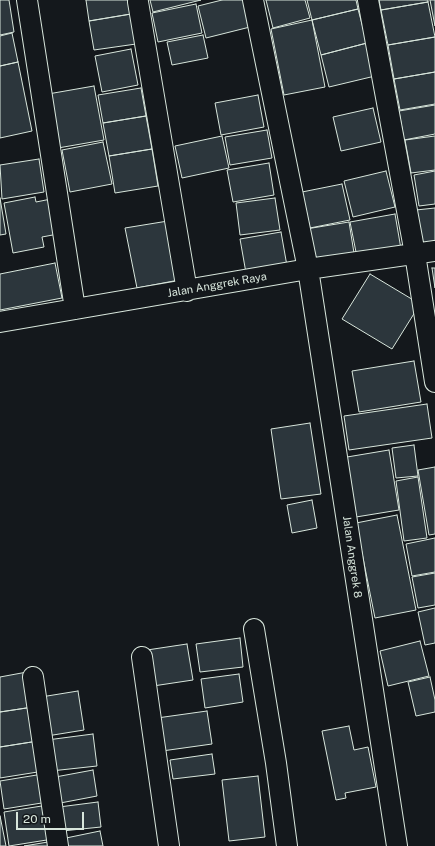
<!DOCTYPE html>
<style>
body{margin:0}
#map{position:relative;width:435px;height:846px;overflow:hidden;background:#14181c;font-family:"Public Sans",sans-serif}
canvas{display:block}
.scale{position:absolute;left:16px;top:812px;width:68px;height:18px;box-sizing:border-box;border:2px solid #d8e6dc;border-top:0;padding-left:5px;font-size:12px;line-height:14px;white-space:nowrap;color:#d8e6dc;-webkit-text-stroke:3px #14181c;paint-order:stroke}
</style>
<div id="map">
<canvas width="435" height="846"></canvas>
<div class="scale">20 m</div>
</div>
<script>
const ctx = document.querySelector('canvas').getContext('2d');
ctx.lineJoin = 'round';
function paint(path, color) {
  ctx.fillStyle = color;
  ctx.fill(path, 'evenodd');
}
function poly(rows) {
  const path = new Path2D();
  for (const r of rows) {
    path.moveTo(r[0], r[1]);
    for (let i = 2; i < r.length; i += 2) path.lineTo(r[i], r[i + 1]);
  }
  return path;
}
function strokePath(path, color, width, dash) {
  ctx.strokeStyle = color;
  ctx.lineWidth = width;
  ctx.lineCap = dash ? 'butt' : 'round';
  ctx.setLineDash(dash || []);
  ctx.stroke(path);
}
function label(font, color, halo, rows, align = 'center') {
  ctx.font = font + ' "Public Sans",sans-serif';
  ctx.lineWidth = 3;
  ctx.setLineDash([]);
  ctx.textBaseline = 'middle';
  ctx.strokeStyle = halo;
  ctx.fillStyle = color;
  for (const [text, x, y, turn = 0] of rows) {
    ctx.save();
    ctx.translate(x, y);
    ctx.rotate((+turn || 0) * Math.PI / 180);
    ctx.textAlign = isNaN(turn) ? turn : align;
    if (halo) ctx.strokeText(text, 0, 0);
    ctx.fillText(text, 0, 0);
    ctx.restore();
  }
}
const building = poly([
 [0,0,9,0,14,32,0,35,0,0],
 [86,0,129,0,131,14,89,21,86,0],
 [150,0,201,0,153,12,150,0],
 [222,0,243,0,250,27,206,38,198,6,222,0],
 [266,0,305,0,310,18,273,28,266,0],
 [307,0,356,0,358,9,312,20,307,0],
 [379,0,428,0,428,2,381,10,379,0],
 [430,0,435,0,435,26,430,0],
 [428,2,435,37,388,45,381,10,428,2],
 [196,4,202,33,158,42,152,13,196,4],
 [358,9,367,43,321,55,312,20,358,9],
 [131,14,136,44,94,50,89,21,131,14],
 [312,20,325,87,284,95,271,29,312,20],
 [12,33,18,62,0,66,0,36,12,33],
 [203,35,208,58,172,65,167,42,203,35],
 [435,37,435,72,394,79,388,45,435,37],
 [367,43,375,76,329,87,321,55,367,43],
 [131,49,138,85,102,92,95,56,131,49],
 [18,62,32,131,0,138,0,66,18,62],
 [435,72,435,104,400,110,394,79,435,72],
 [94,86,104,140,58,148,48,94,94,86],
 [141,88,146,116,103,123,98,95,141,88],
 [258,95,264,127,221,135,215,103,258,95],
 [435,105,435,134,404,140,399,111,435,105],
 [373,108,381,142,341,151,333,117,373,108],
 [146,116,152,149,109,156,103,123,146,116],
 [267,130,272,158,230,165,225,137,267,130],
 [222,136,229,168,182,178,175,146,222,136],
 [435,136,435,170,411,173,405,140,435,136],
 [103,142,112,184,70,192,62,150,103,142],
 [152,149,158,186,115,193,109,156,152,149],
 [39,159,44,192,2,199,0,165,39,159],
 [269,163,274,195,233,202,227,170,269,163],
 [386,171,395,207,353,217,344,181,386,171],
 [435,171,435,204,419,206,414,175,435,171],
 [342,184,350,220,310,228,302,192,342,184],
 [35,197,36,202,51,199,58,234,42,237,44,247,13,253,4,203,35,197],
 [0,198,6,234,0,235,0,198],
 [275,198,280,230,240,235,236,203,275,198],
 [435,208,435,245,420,247,416,210,435,208],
 [395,214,401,249,357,257,350,222,395,214],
 [168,221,179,280,137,288,125,228,168,221],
 [349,222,354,253,311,260,306,229,349,222],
 [281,232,287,266,246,273,240,239,281,232],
 [55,263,62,298,0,310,0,274,55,263],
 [432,268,435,268,435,288,432,268],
 [370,274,420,304,392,349,342,319,370,274],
 [414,361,421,402,359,412,352,371,414,361],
 [427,404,432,438,349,450,344,416,427,404],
 [310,423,321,494,281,499,271,429,310,423],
 [414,445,418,476,396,478,392,448,414,445],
 [389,450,399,510,356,517,347,457,389,450],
 [435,467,435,534,429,535,418,470,435,467],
 [418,477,427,538,404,541,396,481,418,477],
 [312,500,317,528,292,533,287,505,312,500],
 [397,515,416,610,375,618,356,523,397,515],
 [435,538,435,572,412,576,406,544,435,538],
 [435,573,435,605,418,608,412,577,435,573],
 [435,608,435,643,425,645,418,612,435,608],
 [240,638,243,667,200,672,196,644,240,638],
 [420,641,429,676,388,686,380,651,420,641],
 [187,644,193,680,153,686,147,650,187,644],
 [27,672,33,707,0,712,0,677,27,672],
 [239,674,243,702,205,708,201,679,239,674],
 [430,677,435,700,435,712,416,716,408,682,430,677],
 [78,691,84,730,47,736,41,697,78,691],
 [33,707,38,741,0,747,0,712,33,707],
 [207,711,212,744,162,751,157,718,207,711],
 [349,726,354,750,368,747,376,787,345,793,346,798,336,800,322,731,349,726],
 [93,734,97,766,51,771,47,740,93,734],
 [38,741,44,771,0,778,0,747,38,741],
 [212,754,215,774,173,779,170,760,212,754],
 [93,770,97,796,55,804,50,778,93,770],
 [43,774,48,802,4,809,0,781,43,774],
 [258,776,265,837,229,841,222,780,258,776],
 [98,802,101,827,62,831,59,807,98,802],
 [48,805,53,839,9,846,4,812,48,805],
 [0,816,6,846,0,846,0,816],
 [100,831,103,846,67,846,66,838,100,831],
 [54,841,55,846,24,846,54,841]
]);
paint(building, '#2c363c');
strokePath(building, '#d8e6dc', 1);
const minor = poly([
 [27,0,75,309],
 [253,0,308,269,397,846],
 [368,0,415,254,435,382],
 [138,2,187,291],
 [0,322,308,269,435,251],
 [254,629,276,763,287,846],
 [142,657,169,846],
 [33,677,58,846]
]);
strokePath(minor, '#d8e6dc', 22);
strokePath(minor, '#14181c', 20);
label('11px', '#d8e6dc', '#14181c', [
 ["Jalan Anggrek Raya",217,285,-10],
 ["Jalan Anggrek 8",352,557,82]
]);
</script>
